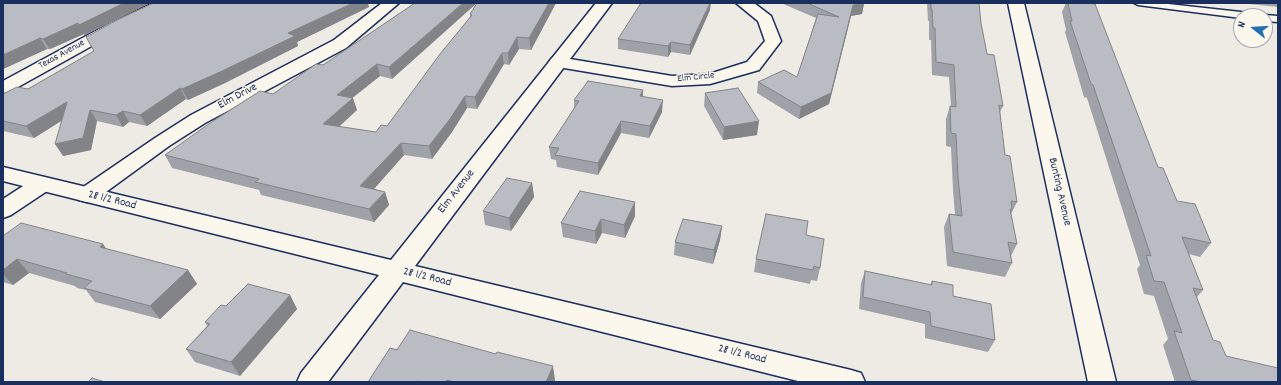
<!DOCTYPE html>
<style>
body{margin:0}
#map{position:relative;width:1281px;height:385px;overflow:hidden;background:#eeebe4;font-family:Dekko,sans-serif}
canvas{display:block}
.frame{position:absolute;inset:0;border:4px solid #1b2f5e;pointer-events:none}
.north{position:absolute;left:1233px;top:8px;width:40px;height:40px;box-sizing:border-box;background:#fbf7ec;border:1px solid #a1a7b3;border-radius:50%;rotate:287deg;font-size:11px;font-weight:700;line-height:16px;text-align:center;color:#1b2f5e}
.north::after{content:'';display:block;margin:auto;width:14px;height:18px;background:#1f6fb2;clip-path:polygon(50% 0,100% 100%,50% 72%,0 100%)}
</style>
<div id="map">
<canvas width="1281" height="385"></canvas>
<div class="frame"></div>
<div class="north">N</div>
</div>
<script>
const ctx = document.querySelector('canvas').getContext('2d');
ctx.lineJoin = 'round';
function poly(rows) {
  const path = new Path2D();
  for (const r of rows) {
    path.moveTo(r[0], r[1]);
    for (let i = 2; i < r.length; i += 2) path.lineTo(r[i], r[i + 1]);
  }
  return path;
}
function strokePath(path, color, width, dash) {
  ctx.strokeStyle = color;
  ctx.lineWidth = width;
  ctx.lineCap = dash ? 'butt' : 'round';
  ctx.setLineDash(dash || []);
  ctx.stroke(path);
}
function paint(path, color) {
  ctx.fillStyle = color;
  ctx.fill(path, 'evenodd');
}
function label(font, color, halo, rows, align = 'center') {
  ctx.font = font + ' Dekko,sans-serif';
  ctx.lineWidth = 3;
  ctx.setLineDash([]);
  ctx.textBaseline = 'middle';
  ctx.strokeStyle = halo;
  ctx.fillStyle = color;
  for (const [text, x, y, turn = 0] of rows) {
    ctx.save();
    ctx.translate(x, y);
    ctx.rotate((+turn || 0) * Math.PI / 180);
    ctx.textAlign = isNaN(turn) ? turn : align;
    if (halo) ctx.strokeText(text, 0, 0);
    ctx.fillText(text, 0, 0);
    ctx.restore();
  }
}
const service = poly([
 [1134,3,1159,3,1250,13,1254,16,1241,16,1241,18,1138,5,1134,3],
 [1265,15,1278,16,1278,22,1265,21,1265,16,1263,16,1265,15]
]);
const minor = poly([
 [153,3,173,3,170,6,124,28,9,92,3,93,3,81,112,22,153,3],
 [382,3,399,3,346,48,205,123,169,146,95,200,87,202,79,200,76,195,79,190,155,138,191,115,334,40,382,3],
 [736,3,754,3,771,16,781,41,759,70,710,84,672,86,552,66,549,62,552,58,558,57,672,76,709,74,747,62,765,41,758,21,736,3],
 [1008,3,1024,3,1116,382,1088,382,1008,3],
 [42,177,50,179,53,184,50,189,11,215,3,218,3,199,34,179,42,177]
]);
const tertiary = poly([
 [596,3,612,3,415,266,851,370,861,373,865,382,802,382,403,282,328,382,297,382,301,373,379,275,3,181,3,167,391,260,596,3]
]);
strokePath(service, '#1b2f5e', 3);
strokePath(minor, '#1b2f5e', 3);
strokePath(tertiary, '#1b2f5e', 3);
paint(service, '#fbf7ec');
paint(minor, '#fbf7ec');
paint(tertiary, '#fbf7ec');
paint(poly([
 [3,3,150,3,85,35,84,34,50,49,47,49,3,69],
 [415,3,392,79,380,76,352,98,357,110,339,127,376,132,387,126,470,17,470,14,556,3,531,50,519,49,509,65,504,64,477,109,467,108,452,132,432,159,404,155,374,189,385,192,389,205,374,222,261,195,259,190,172,168,165,155,323,65],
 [781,3,864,3,862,14,851,16,829,104,799,119,757,93,758,82,797,77,816,18],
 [927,3,979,3,981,23,987,54,1003,106,1000,112,1005,155,1017,202,1011,214,1017,244,1011,256,1012,263,1005,277,947,266,944,227,949,214,955,215,953,190,951,147,946,146,946,119,950,106,951,106,949,77,932,75,931,40,929,40,929,21,928,21],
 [1066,3,1086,3,1158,167,1177,201,1211,243,1200,257,1189,254,1203,290,1197,297,1213,340,1226,356,1278,382,1175,382,1163,345,1168,339,1154,296,1144,294,1137,269,1140,265,1087,98,1084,97,1065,32,1066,30,1062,12],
 [1240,3,1278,3,1278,7],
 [369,7,297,42,298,46,225,83,188,100,186,99,147,126,129,122,123,127,97,121,91,150,63,156,61,121,34,138,3,131,3,94,28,89,94,51,86,37],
 [710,10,690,55,671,52,668,57,618,49,618,39],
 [643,90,643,96,662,112,649,138,621,133,598,175,557,167,556,160,551,159,549,147,574,108,574,100],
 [705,93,757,135,723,140,704,106],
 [532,183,534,197,511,231,485,225,483,211],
 [635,216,625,238,602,233,596,244,563,237,561,223],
 [722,226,720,240,713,264,674,255,675,242],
 [806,235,820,268,817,281,811,280,810,284,754,272,756,259],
 [3,236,106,249,188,270,197,284,160,319,95,302,86,290,77,288,75,286,29,273,13,285,3,282],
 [865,271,930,285,932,281,953,296,995,340,988,352,925,338,925,324,859,309,861,283],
 [290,295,297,309,240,376,195,362,186,349,207,326,205,322,226,306],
 [390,348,555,380,554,382,368,382]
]), '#9fa2a8');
paint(poly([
 [124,3,150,3,85,35,84,34,50,49,43,39],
 [353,3,368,3,369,7,297,42,298,46,225,83,188,100,182,89,288,33],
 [463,3,477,3,392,79,389,67],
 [549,3,556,3,531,50,529,38],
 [710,3,711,3,710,10,690,55,690,45],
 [864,4,862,14,851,16,829,104,799,119,801,107,853,5],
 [517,37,519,49,509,65,508,53],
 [40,38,47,49,3,69,3,55],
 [671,42,671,52,668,57,668,46],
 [502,53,504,64,477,109,475,97],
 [377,64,380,76,341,107,337,95],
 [180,88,186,99,147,126,140,115],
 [643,90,643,102,640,96],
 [465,96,467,108,452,132,432,159,429,146],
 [353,98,357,110,327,137,323,124],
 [663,100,662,112,649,138,650,126],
 [67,102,74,113,34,138,26,126],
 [90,110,97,121,91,150,63,156,55,144],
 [123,111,129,122,123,127,116,115],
 [621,121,621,133,598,175,598,163],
 [759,121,757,135,723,140,724,127],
 [401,143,404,155,365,199,360,186],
 [532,183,534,197,511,231,509,218],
 [385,192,389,205,374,222,369,209],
 [635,202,635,216,625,238,624,225],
 [601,219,602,233,596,244,595,231],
 [722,226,720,240,713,264,714,250],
 [103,244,113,258,100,247],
 [17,259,29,273,13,285,3,274,3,270],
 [188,270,197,284,160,319,150,306],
 [290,295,297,309,240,376,231,362],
 [553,366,555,380,554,382,546,382]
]), '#828488');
const building = poly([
 [3,3,124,3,79,25,78,23,43,39,40,38,3,55,3,3],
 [154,3,353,3,288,33,295,36,220,72,182,89,180,88,140,115,123,111,116,115,90,110,83,138,55,144,67,102,26,126,3,121,3,94,17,87,28,89,94,51,86,37,119,19,154,3],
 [415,3,463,3,389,67,377,64,337,95,353,98,323,124,376,132,381,125,387,126,440,54,472,15,470,14,477,3,549,3,529,38,517,37,508,53,502,53,475,97,465,96,450,119,429,146,401,143,360,186,385,192,369,209,255,182,259,179,165,155,210,123,260,91,273,94,316,64,323,65,415,3],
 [641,3,710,3,690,45,671,42,668,46,618,39,641,3],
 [807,3,864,3,864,4,853,5,831,93,801,107,758,82,784,70,797,77,818,14,839,17,807,3],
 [931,3,979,3,981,23,987,54,994,55,1003,106,999,105,1005,155,1010,156,1017,202,1011,201,1012,209,1010,209,1017,244,1008,242,1012,263,953,252,949,214,962,216,958,177,956,134,951,133,950,106,956,107,954,65,936,62,935,28,933,28,932,9,931,9,931,3],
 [1068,3,1086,3,1095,4,1158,167,1163,168,1177,201,1195,204,1211,243,1182,237,1203,290,1193,288,1213,340,1220,342,1226,356,1278,368,1278,382,1202,382,1191,380,1174,331,1182,333,1164,282,1154,281,1146,255,1151,256,1093,85,1091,84,1070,21,1072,21,1068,3],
 [588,81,643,90,640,96,663,100,650,126,621,121,598,163,555,155,559,148,549,147,579,101,574,100,588,81],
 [738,88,759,121,724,127,705,93,738,88],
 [507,178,532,183,509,218,483,211,507,178],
 [580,191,635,202,624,225,601,219,595,231,561,223,580,191],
 [766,214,808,221,806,235,824,239,820,268,814,266,813,270,756,259,766,214],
 [683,219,722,226,714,250,675,242,683,219],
 [21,223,103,244,100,247,188,270,150,306,84,288,92,281,66,274,67,273,17,259,3,270,3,236,21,223],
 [865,271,932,285,932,281,953,285,953,296,991,304,995,340,931,326,930,312,863,297,865,271],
 [248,284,290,295,231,362,186,349,210,324,205,322,221,305,226,306,248,284],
 [410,330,496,354,497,352,553,366,546,382,547,382,454,382,447,380,445,382,420,382,417,381,417,382,368,382,390,348,397,350,410,330],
 [92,378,105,382,88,382,92,378]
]);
paint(building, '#b9bcc3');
strokePath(building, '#828488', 1);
label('10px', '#1b2f5e', '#fbf7ec', [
 ["Texas Avenue",62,55,-29],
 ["Elm Circle",696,78,-6]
]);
label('12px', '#1b2f5e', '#fbf7ec', [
 ["Elm Drive",238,97,-28],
 ["Elm Avenue",457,192,-52],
 ["Bunting Avenue",1059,192,77],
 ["28 1/2 Road",112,201,14],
 ["28 1/2 Road",427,278,14],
 ["28 1/2 Road",742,355,14]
]);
</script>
